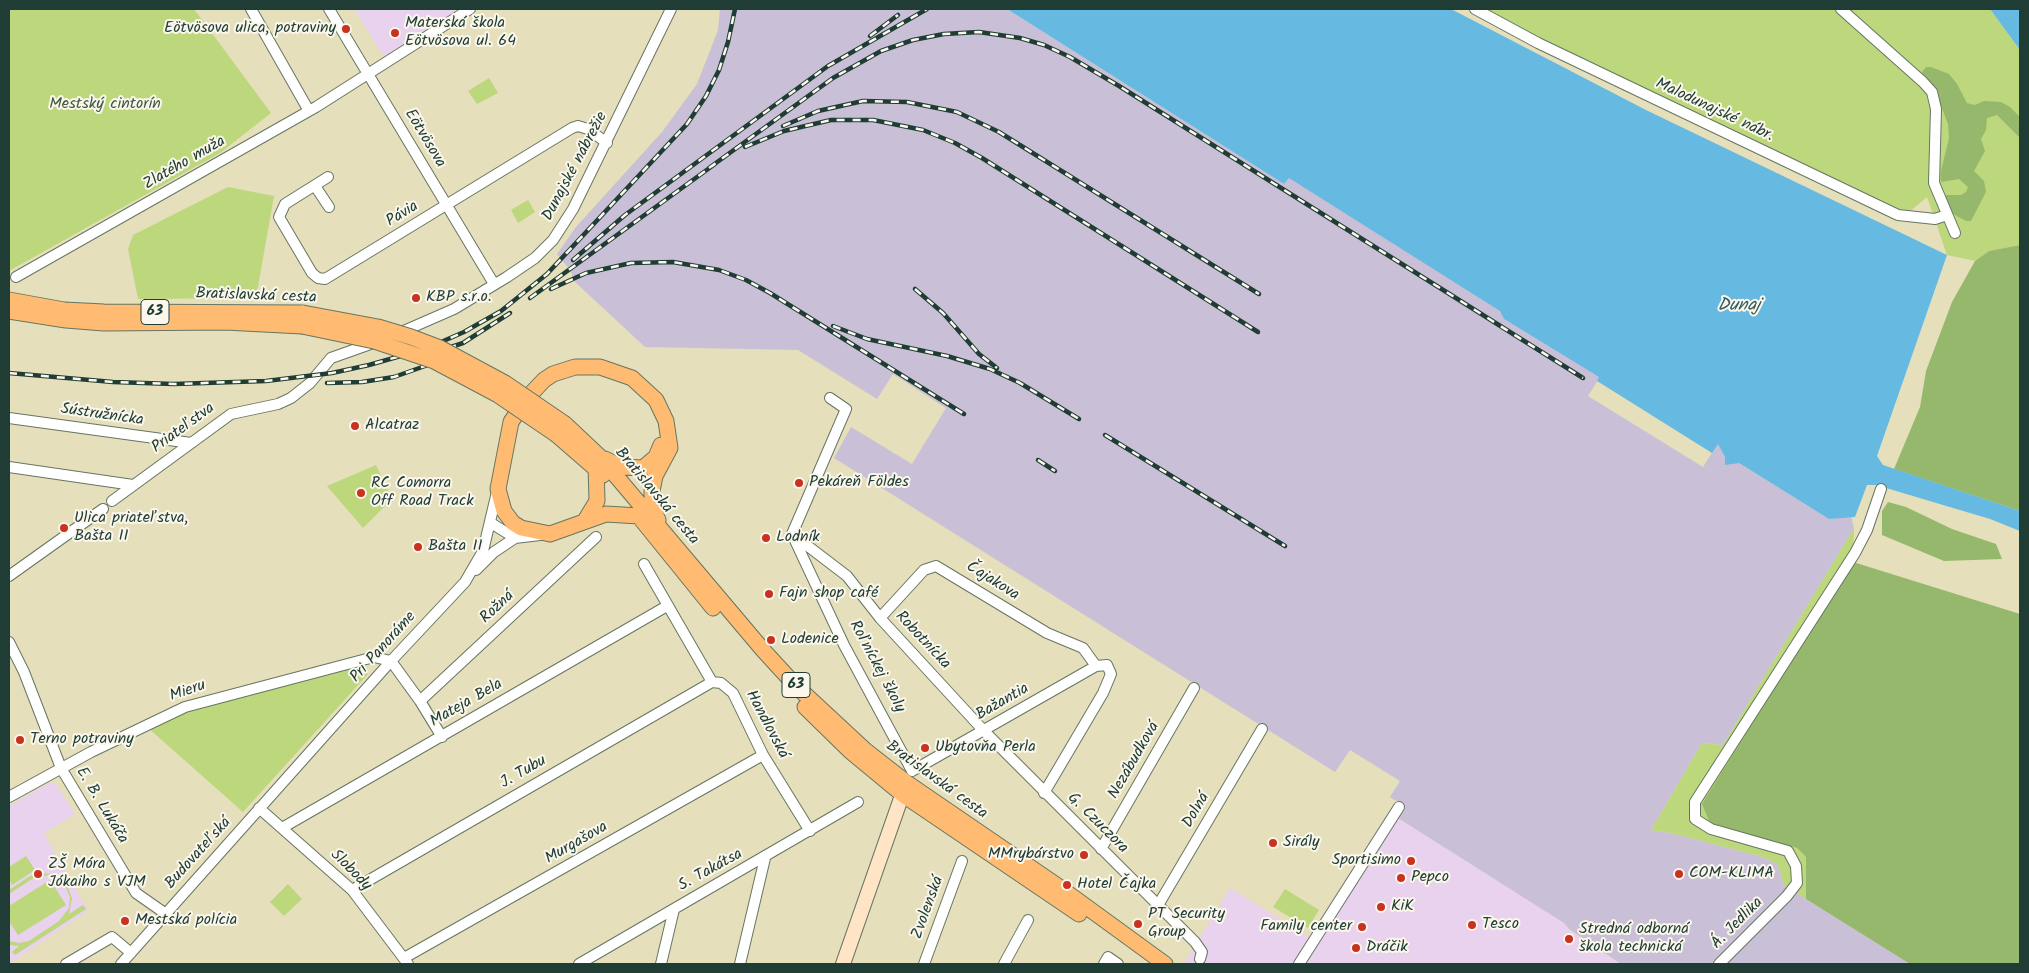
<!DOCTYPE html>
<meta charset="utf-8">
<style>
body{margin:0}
#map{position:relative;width:2029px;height:973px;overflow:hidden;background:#e6dfbb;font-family:Kalam,sans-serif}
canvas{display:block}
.frame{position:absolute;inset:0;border:10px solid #1f3d34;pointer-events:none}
</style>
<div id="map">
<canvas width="2029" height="973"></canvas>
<div class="frame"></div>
</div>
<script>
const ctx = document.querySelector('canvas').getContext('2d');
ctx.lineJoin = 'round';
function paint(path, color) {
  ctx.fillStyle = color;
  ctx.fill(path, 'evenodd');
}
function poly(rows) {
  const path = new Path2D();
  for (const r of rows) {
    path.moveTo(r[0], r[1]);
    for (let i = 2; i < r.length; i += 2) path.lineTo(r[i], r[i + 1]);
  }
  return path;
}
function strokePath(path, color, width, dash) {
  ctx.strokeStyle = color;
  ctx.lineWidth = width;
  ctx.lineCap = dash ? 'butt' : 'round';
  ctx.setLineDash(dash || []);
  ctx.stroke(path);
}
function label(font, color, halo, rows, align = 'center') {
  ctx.font = font + ' Kalam,sans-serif';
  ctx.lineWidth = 4;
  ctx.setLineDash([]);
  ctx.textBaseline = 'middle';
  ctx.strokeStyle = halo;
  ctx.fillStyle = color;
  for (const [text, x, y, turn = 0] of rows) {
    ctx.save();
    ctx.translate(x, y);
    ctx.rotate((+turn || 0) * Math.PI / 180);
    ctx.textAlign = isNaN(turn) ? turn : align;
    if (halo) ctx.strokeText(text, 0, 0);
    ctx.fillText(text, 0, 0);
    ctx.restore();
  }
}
paint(poly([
 [354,9,458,9,384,57],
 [49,783,56,784,75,814,44,833,88,911,9,964,9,806],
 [1391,808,1400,814,1398,818,1564,923,1569,930,1621,964,1184,964,1230,888,1309,937]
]), '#e9d2ed');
paint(poly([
 [720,9,1007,9,1284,184,1289,177,1501,311,1504,319,1600,377,1588,396,1703,467,1718,443,1725,457,1739,463,1829,519,1851,516,1854,528,1723,745,1702,743,1651,830,1671,833,1763,857,1777,864,1784,885,1910,964,1621,964,1569,929,1564,923,1398,818,1398,802,1390,797,1400,781,1350,750,1335,772,834,458,851,427,912,464,946,408,893,374,877,399,798,350,645,347,575,282,570,270,557,254,575,228,662,132,697,84,718,30]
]), '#c9bfd7');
paint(poly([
 [9,9,194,9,271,113,220,153,9,271],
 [1484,9,1990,9,2020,50,2020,245,1989,251,1975,261,1947,255,1927,197,1908,213,1758,145,1527,34],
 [489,78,498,93,477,104,468,91],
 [228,187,274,196,256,298,138,299,128,249,133,235],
 [528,200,535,212,518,223,511,210],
 [376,465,392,499,363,528,327,486],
 [1854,528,1853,562,1710,823,1797,848,1806,857,1806,899,1784,885,1777,864,1763,857,1671,833,1651,830,1702,743,1723,745],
 [364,665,368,669,368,674,243,812,147,727,195,707],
 [26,856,35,870,12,885,9,880,9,867],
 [41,873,52,874,66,883,72,898,69,914,83,905,86,909,15,955,12,952,19,946,9,945,9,941,19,943,29,941,59,921,69,908,70,897,66,888,59,879,48,875,32,879,9,894,9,890,30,876],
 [50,880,66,905,18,935,9,921,9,906],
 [288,884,302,899,284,916,270,902],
 [1285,889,1319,910,1308,928,1273,907]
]), '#bdd77c');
paint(poly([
 [1926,67,1931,67,1949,74,1957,84,1967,103,1975,105,1984,101,2001,102,2010,107,2020,117,2020,138,1997,115,1987,118,1986,130,1981,139,1985,151,1974,171,1984,181,1986,192,1971,221,1966,221,1953,214,1945,199,1946,195,1961,195,1966,192,1968,187,1959,179,1941,182,1941,171,1949,138,1948,124,1937,95,1923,76,1922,72],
 [2020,245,2020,511,1894,469,1920,407,1926,371,1952,302,1975,261,1989,251],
 [1888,502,1906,507,1952,529,1996,544,2002,559,1944,561,1882,535,1882,511],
 [1853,562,2020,614,2020,964,1910,964,1806,899,1806,857,1797,848,1710,823,1702,804]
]), '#96b86c');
paint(poly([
 [1007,9,1451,9,1646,110,1947,255,1877,456,1883,465,2020,511,2020,531,1990,519,1876,485,1867,485,1855,517,1829,519,1739,463,1725,465,1725,457,1718,444,1712,453,1597,381,1599,377,1504,319,1500,311,1289,178,1284,184],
 [1990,9,2020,9,2020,50]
]), '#66bae2');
const street = poly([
 [251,9,309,111],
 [329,9,494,284],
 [1475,9,1538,43,1898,215,1935,219,1947,215],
 [1841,9,1923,82,1932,92,1936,109,1934,183,1955,233],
 [328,177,285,204,279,217,312,273,318,278,325,279,572,128,578,126,588,129,607,143],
 [315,186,329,207],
 [16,277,316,107,470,9],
 [399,333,454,309,507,277,535,258,553,240,573,209,671,9],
 [830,398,846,409,792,534,844,645,912,771],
 [9,418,191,443],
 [9,467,133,485],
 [112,501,231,414,278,404,291,398,310,383,331,358,376,342],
 [491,523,515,538],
 [792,534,847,576,880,618,984,731,1195,942,1202,952,1200,959],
 [644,564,712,682,721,683,733,693,763,755,810,831],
 [476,570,494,552,515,538,540,535],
 [9,576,103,509],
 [880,618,924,570,936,566,1047,633,1083,648,1096,666],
 [9,642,24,672,61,768,136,893,166,914],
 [391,661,420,701,442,737],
 [420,701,596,537],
 [912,771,1096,666,1107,665,1111,674,1103,693,1044,793],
 [9,797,91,752,185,707,374,657,391,661],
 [259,808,352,890,408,964],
 [282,828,667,606],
 [1101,849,1194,688],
 [352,890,712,682],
 [1157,907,1262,729],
 [404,958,763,755],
 [66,964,112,937,131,953],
 [121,964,391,661,465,582,483,551,497,492],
 [579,964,858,802],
 [661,964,674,909],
 [740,964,765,858],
 [924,964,962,861],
 [1004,964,1028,920],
 [1104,964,1108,957,1118,964],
 [1299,964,1399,807],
 [1719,964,1787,896,1797,883,1796,866,1788,851,1711,829,1695,819,1695,802,1855,553,1867,530,1881,489]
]);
const secondary = poly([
 [843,964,906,784]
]);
const primary = poly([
 [9,300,64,310,104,312,303,313],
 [9,311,66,320,104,323,225,322,302,326],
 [565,424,600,457,763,650,796,686,866,751,907,783,1062,889,1165,964],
 [557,435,603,475],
 [605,459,621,467,643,468,656,457,661,445],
 [639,516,606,514,550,534,521,528,513,523,504,511,498,489,511,422,526,399,544,380,553,374,575,367,600,367,632,378,656,400,666,421,670,448,655,476,652,491,652,507,658,520],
 [586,519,597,501,596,466],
 [641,519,713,608],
 [805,707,850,751,902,794,1079,914]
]);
strokePath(street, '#657663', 12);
strokePath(secondary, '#657663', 16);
strokePath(primary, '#657663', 17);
strokePath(street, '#fff', 10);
strokePath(secondary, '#ffe4c6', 14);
strokePath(primary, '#ffbb71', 15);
const rail = poly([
 [870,36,898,15],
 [783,126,818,111,863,101,907,102,957,112,999,132,1259,294],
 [745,147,784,131,831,120,873,120,923,130,955,143,982,158,1258,332],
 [709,168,833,78,881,51,913,40,944,34,979,32,1020,38,1044,45,1070,57,1119,86,1583,378],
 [573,260,625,215,828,66,927,9],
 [551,289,586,273,631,263,673,262,719,270,746,280,770,293,964,414],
 [915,289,943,313,979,354,997,368],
 [530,298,715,164],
 [833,326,867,339,947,356,990,369,1020,383,1079,419],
 [418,358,463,343,510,313],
 [9,373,113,382,174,384,266,381,332,373,369,365,425,349,464,332,501,311,547,274,687,124,706,96,719,70,728,42,735,9],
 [327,383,362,382,394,377,425,366,452,353],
 [1105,435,1285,546],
 [1038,460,1055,471]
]);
strokePath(rail, '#1f3d34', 4.5);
strokePath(rail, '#fbf7ec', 2.5, [8]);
const primaryBridge = poly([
 [303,313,378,327,411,337,440,348,505,383,565,424],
 [302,326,374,341,434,361,498,395,557,435]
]);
strokePath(primaryBridge, '#657663', 17, []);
strokePath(primaryBridge, '#ffbb71', 15);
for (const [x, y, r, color] of [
 [346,29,5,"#c8321e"],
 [395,33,5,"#c8321e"],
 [416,298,5,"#c8321e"],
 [355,426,5,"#c8321e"],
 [799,483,5,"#c8321e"],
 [361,493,5,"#c8321e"],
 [64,528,5,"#c8321e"],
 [766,538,5,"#c8321e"],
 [418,547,5,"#c8321e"],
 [769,594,5,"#c8321e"],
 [771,640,5,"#c8321e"],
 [20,740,5,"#c8321e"],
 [925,748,5,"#c8321e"],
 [1273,843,5,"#c8321e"],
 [1084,855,5,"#c8321e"],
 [1411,861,5,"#c8321e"],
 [38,874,5,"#c8321e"],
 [1679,874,5,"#c8321e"],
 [1401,878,5,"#c8321e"],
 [1067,885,5,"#c8321e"],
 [1381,907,5,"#c8321e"],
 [125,921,5,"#c8321e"],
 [1138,924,5,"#c8321e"],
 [1472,925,5,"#c8321e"],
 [1362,927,5,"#c8321e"],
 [1569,939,5,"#c8321e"],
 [1356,948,5,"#c8321e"]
]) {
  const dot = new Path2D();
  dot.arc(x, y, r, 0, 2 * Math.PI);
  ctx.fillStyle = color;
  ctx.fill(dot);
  strokePath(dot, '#fbf7ec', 2);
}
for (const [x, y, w] of [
 [155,312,28],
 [796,685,28]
]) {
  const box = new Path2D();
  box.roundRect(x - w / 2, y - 12.5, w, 25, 4);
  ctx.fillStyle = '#fbf7ec';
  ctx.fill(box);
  strokePath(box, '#1f3d34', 1);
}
label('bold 15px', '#1f3d34', null, [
 ["63",155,312],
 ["63",796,685]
]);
label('16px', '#1f3d34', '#fbf7ec', [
 ["Materská škola",405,24],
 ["Eötvösova ul. 64",405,42],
 ["Eötvösova ulica, potraviny",336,29,"right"],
 ["KBP s.r.o.",426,298],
 ["Alcatraz",365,426],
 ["Pekáreň Földes",809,483],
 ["RC Comorra",371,484],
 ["Off Road Track",371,502],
 ["Ulica priateľstva,",74,519],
 ["Bašta II",74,537],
 ["Lodník",776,538],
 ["Bašta II",428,547],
 ["Fajn shop café",779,594],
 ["Lodenice",781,640],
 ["Terno potraviny",30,740],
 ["Ubytovňa Perla",935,748],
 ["Sirály",1283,843],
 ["MMrybárstvo",1074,855,"right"],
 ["Sportisimo",1401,861,"right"],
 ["ZŠ Móra",48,865],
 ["Jókaiho s VJM",48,883],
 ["COM-KLIMA",1689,874],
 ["Pepco",1411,878],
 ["Hotel Čajka",1077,885],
 ["KiK",1391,907],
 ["PT Security",1148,915],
 ["Group",1148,933],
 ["Mestská polícia",135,921],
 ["Tesco",1482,925],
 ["Family center",1352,927,"right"],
 ["Stredná odborná",1579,930],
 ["škola technická",1579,948],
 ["Dráčik",1366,948]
], 'left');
label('16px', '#3f5c42', '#fbf7ec', [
 ["Mestský cintorín",105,105]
]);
label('16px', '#1f3d34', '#fbf7ec', [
 ["Malodunajské nábr.",1714,111,25],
 ["Eötvösova",424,139,59],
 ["Zlatého muža",185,164,-30],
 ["Dunajské nábrežie",576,167,-62],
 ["Pávia",403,215,-32],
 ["Bratislavská cesta",256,297,2],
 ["Sústružnícka",102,416,8],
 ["Priateľstva",184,429,-36],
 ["Bratislavská cesta",656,497,50],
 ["Čajakova",992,582,32],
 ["Rožná",498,608,-43],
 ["Robotnícka",922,641,47],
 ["Pri Panoráme",384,648,-48],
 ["Roľníckej školy",876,667,62],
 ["Mieru",188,692,-19],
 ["Bažantia",1003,703,-30],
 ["Mateja Bela",467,704,-30],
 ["Handlovská",766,725,62],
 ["Nezábudková",1135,761,-60],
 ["J. Tubu",524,773,-30],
 ["Bratislavská cesta",936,781,36],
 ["E. B. Lukáča",101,806,59],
 ["Dolná",1197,811,-60],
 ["G. Czuczora",1097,824,45],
 ["Murgašova",577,844,-30],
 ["Budovateľská",199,854,-48],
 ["Slobody",350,871,45],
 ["S. Takátsa",711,871,-29],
 ["Zvolenská",929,908,-70],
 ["Á. Jedlika",1738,924,-45]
]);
label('italic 18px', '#315c60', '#fbf7ec', [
 ["Dunaj",1739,307]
]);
</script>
